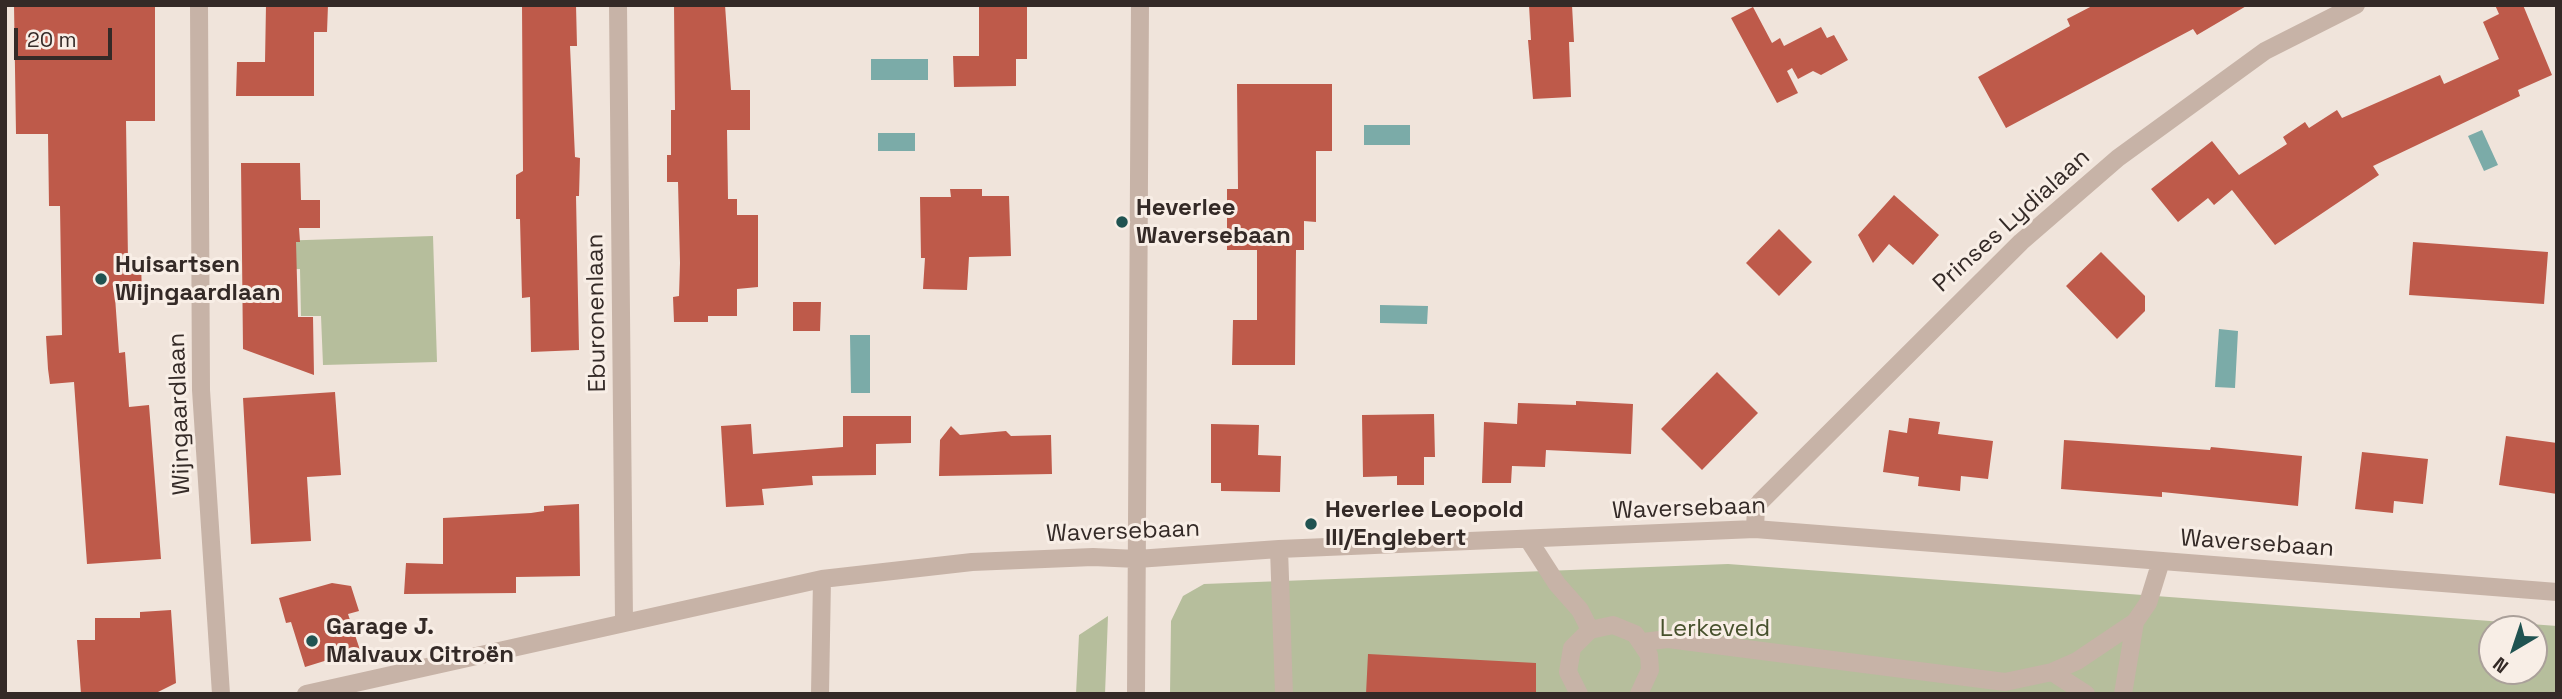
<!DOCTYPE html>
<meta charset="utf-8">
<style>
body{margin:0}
#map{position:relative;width:2562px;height:699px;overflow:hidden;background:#f0e4db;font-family:"Space Grotesk",sans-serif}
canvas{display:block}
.frame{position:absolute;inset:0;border:7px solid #342a27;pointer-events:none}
.north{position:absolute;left:2478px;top:615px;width:70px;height:70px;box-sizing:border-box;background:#f8eee6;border:2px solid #aaa09a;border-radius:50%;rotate:219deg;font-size:19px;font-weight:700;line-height:28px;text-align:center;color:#342a27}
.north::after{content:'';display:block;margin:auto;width:24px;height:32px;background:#205351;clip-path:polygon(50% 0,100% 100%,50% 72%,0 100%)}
.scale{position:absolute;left:14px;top:28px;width:98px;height:32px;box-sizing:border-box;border:4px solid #342a27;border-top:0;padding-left:9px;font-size:21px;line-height:24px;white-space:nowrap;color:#342a27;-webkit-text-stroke:5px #f8eee6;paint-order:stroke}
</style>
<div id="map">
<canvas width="2562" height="699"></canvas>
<div class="frame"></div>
<div class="north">N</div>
<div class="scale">20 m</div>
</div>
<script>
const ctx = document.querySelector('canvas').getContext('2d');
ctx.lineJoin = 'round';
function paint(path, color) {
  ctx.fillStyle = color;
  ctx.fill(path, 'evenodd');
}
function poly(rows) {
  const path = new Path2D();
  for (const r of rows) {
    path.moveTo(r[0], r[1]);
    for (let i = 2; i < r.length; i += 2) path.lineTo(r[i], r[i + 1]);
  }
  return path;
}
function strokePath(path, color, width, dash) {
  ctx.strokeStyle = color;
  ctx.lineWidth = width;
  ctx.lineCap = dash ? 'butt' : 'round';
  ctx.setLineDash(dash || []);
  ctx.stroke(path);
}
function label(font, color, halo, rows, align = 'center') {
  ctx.font = font + ' "Space Grotesk",sans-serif';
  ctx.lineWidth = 6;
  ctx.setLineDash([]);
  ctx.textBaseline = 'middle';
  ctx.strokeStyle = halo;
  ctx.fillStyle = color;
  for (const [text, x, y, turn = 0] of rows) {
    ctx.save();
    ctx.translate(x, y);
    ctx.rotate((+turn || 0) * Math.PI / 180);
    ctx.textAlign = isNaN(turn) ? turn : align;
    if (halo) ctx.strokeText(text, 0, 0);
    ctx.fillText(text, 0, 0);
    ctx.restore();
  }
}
paint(poly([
 [433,236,437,362,323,365,321,316,301,316,300,269,244,270,243,242],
 [1728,564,2557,626,2557,694,1170,694,1171,621,1183,596,1204,584],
 [2492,629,2534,629,2534,671,2492,671],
 [1108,616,1105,694,1076,694,1079,635]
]), '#b6be9c');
paint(poly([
 [871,59,928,59,928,80,871,80],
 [1364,125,1410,125,1410,145,1364,145],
 [2482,130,2498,165,2484,171,2468,136],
 [878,133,915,133,915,151,878,151],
 [1380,305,1428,306,1427,324,1380,323],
 [2219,329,2238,331,2235,388,2215,387],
 [850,335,870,335,870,393,851,393]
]), '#7baba8');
paint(poly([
 [14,5,155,5,155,121,126,121,128,261,141,261,142,297,115,297,119,353,125,352,129,407,149,405,161,559,87,564,74,382,50,384,48,369,46,336,62,335,60,206,49,206,48,134,16,134],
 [266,5,328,5,327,32,314,32,314,96,236,96,237,62,265,62],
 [522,5,576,5,577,46,570,46,575,157,580,158,579,196,576,196,579,350,531,352,530,297,522,298,520,219,516,219,516,175,523,171],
 [674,5,725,5,731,90,750,90,750,130,727,130,728,199,737,199,737,215,758,215,758,287,737,289,737,316,708,316,708,322,674,322,673,297,679,296,680,263,678,182,667,182,667,155,671,155,671,110,675,110],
 [979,5,1027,5,1027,59,1016,59,1016,86,954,87,953,56,979,56],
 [1529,5,1572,5,1574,42,1569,42,1571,97,1533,99,1528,40,1531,40],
 [2094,5,2248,5,2197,35,2193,29,2006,128,1978,77,2070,26,2067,19],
 [2495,5,2523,5,2552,75,2518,90,2520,96,2373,166,2379,175,2275,245,2232,190,2214,205,2208,198,2178,222,2151,189,2212,141,2239,175,2287,144,2283,137,2305,122,2309,128,2337,110,2342,118,2440,75,2444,84,2499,59,2483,22,2499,14],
 [1753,7,1772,43,1780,38,1784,46,1821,27,1827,38,1834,35,1848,60,1821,75,1813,71,1798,79,1792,68,1787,71,1798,93,1777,103,1731,18],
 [1237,84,1332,84,1332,151,1316,151,1316,222,1304,221,1304,250,1296,250,1295,365,1232,365,1233,320,1257,320,1257,250,1227,250,1227,189,1238,189],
 [241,163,300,163,301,200,320,200,320,228,299,228,300,242,296,242,298,317,313,317,314,375,243,349],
 [950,189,982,189,982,196,1009,196,1011,256,969,257,967,290,923,289,925,258,921,258,920,197,951,197],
 [1894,195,1939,235,1913,265,1889,244,1873,263,1858,235],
 [1779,229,1812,262,1779,296,1746,263],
 [2413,242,2548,252,2544,304,2409,295],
 [2101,252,2145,296,2145,311,2117,339,2066,286],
 [793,302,821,302,820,331,793,331],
 [1717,372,1758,413,1702,470,1661,429],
 [335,392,341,475,307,477,311,541,251,544,243,398],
 [1576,401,1633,404,1631,454,1546,450,1545,467,1512,466,1511,483,1482,483,1484,422,1517,424,1518,403,1576,405],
 [1434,414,1435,457,1424,457,1424,485,1397,485,1397,476,1363,477,1362,415],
 [843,416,911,416,911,443,876,444,876,475,812,476,813,485,762,489,764,505,726,507,721,426,751,424,753,454,843,447],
 [1909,418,1940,422,1938,434,1993,441,1988,479,1961,476,1960,491,1918,486,1919,477,1883,472,1889,430,1907,433],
 [1211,424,1259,425,1258,455,1281,456,1280,492,1221,491,1221,483,1211,483],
 [951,426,960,435,1006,431,1011,436,1051,435,1052,474,939,476,940,440],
 [2506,436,2557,443,2557,494,2499,485],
 [2064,440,2210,450,2211,447,2302,456,2298,506,2162,492,2162,497,2061,489],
 [2362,452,2428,459,2423,504,2394,501,2393,513,2355,509],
 [579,504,580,576,516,577,516,593,404,594,406,563,443,564,443,518,531,513,544,511,544,506],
 [332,583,351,586,359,611,348,614,360,650,305,667,291,622,286,623,279,598],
 [171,610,176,683,154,694,81,694,77,640,95,640,95,618,140,618,140,612],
 [1368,654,1536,663,1536,694,1366,694]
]), '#be5a4a');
strokePath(poly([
 [199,5,201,390,221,694],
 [618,5,624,621],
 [1755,529,1756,507,1760,502,2021,242,2118,158,2265,51,2356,5],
 [1528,539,1557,584,1580,610,1590,630],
 [1279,549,1284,694],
 [1643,642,1668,639,2005,682,2052,672,2077,661,2135,622,2148,603,2161,561],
 [2052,672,2086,694],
 [306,694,822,579,972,562,1093,557,1137,559,1279,549,1755,529,2557,592],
 [820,694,822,579],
 [1136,694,1140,5],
 [1579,694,1568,672,1572,648,1590,630,1613,625,1635,634,1649,655,1650,670,1639,694],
 [2123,694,2135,622]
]), '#c7b3a7', 18);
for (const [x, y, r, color] of [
 [1122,222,7,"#205351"],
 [101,279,7,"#205351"],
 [1311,524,7,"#205351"],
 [312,641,7,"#205351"]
]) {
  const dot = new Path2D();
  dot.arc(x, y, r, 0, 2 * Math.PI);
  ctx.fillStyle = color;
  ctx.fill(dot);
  strokePath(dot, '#f8eee6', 2.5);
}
label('bold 24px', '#342a27', '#f8eee6', [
 ["Heverlee",1136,208],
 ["Waversebaan",1136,236],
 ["Huisartsen",115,265],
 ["Wijngaardlaan",115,293],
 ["Heverlee Leopold",1325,510],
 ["III/Englebert",1325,538],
 ["Garage J.",326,627],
 ["Malvaux Citroën",326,655]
], 'left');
label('24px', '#342a27', '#f8eee6', [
 ["Prinses Lydialaan",2012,221,-42],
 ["Eburonenlaan",597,313,-91],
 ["Wijngaardlaan",180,414,-92],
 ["Waversebaan",1689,509,-2],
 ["Waversebaan",1123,532,-2],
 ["Waversebaan",2257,544,4]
]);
label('24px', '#47512d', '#f8eee6', [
 ["Lerkeveld",1715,629]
]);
</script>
